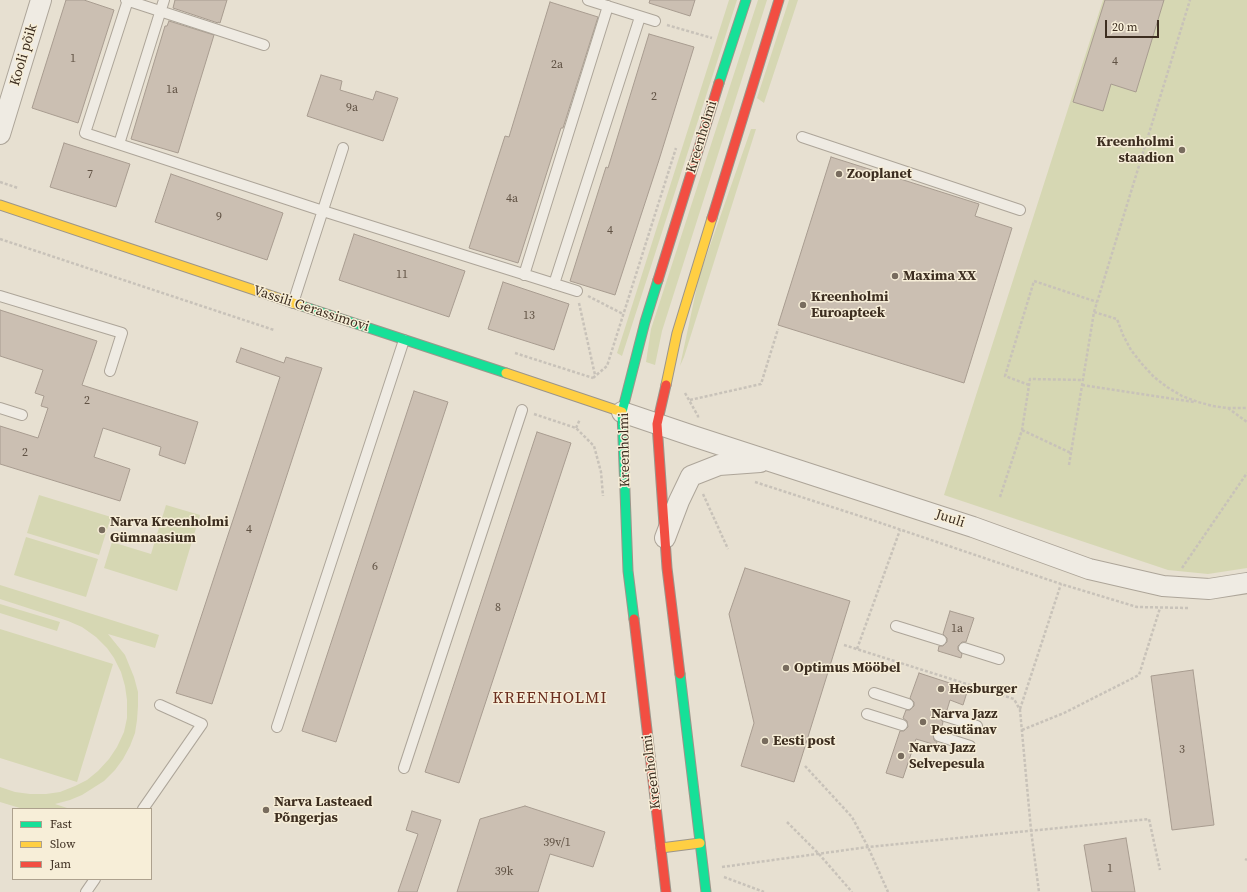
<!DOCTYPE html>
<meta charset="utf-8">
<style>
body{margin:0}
#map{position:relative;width:1247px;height:892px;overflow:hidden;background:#e7e0d1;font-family:"Source Serif 4",serif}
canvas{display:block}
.legend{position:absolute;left:12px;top:808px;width:140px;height:72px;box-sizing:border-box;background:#f7eed8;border:1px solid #ada18e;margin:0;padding:5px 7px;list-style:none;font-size:12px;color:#3d2e20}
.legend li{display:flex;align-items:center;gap:8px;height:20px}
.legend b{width:20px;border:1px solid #ada18e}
.scale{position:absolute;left:1105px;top:20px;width:54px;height:18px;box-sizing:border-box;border:2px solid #3d2e20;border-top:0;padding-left:5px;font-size:12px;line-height:14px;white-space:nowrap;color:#3d2e20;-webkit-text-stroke:3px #f7eed8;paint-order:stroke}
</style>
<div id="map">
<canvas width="1247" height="892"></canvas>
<ul class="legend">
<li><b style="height:5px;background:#16e098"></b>Fast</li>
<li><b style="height:5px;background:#ffcf43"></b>Slow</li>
<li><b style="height:5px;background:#f24e42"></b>Jam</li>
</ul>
<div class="scale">20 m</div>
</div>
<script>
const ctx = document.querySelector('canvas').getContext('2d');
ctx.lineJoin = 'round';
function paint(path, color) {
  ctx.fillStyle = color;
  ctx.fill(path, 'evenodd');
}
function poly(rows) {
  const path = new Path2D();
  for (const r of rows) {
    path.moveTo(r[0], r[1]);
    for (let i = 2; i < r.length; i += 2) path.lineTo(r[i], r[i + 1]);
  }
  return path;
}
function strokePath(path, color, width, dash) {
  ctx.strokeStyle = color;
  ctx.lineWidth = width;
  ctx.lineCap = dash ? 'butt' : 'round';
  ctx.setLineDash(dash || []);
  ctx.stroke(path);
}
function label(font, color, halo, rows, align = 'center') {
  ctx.font = font + ' "Source Serif 4",serif';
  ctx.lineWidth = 3;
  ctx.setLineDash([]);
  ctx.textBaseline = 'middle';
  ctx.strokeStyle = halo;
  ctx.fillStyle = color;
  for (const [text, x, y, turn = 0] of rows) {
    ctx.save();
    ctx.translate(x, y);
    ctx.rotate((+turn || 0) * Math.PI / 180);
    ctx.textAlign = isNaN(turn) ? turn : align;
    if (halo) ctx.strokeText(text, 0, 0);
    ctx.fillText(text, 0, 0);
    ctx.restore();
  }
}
paint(poly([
 [729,0,737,0,622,356,617,353,618,350],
 [758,0,767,0,662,331,655,365,646,362,651,329],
 [789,0,798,0,764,103,757,98],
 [1103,0,1247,0,1247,568,1208,574,1168,570,944,495],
 [751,129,756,129,684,357,680,366,699,277],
 [39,495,111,517,99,555,27,533],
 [166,505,200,515,177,591,104,568,112,542,151,554],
 [26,537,98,559,86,597,14,575],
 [0,585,159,635,155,648,108,634,125,655,134,677,138,692,138,706,137,720,135,733,130,746,123,759,115,770,104,781,82,795,70,800,55,804,70,809,23,809,0,802,0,787,15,792,30,794,46,794,60,792,75,786,87,780,98,771,109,759,117,747,124,732,127,718,127,700,125,686,121,672,114,658,107,648,96,637,82,627,68,621,0,599],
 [0,604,60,622,57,631,0,613],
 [0,629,113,664,77,782,0,758]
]), '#d6d7b3');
const building = poly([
 [66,0,84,0,114,10,78,123,32,108,66,0],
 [175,0,227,0,220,23,218,22,218,23,173,8,175,0],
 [650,0,695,0,690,16,649,3,650,0],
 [1105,0,1164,0,1136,92,1111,84,1103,111,1073,102,1105,0],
 [550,2,598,17,563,128,561,128,518,263,469,248,505,136,509,137,550,2],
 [169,21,214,35,178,153,131,139,165,26,167,26,169,21],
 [649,34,694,47,659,160,615,295,570,281,606,167,608,168,649,34],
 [321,75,342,81,340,90,373,100,376,91,398,98,383,141,307,116,321,75],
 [64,143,130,164,116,207,50,187,64,143],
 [831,157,979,204,975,216,1012,228,964,383,778,325,831,157],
 [171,174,283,213,267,260,155,222,171,174],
 [354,234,465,271,449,317,339,280,354,234],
 [503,282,569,304,554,350,488,329,503,282],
 [0,310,97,341,82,385,198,422,185,464,159,455,161,447,103,428,94,457,130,469,120,501,0,464,0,426,38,438,48,408,41,406,44,396,35,393,43,370,0,356,0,310],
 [241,348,284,363,286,357,322,368,212,704,176,693,280,377,236,362,241,348],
 [414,391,448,402,336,742,302,731,414,391],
 [537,432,571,443,459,783,425,772,537,432],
 [745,568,850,601,794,782,741,766,754,723,729,614,745,568],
 [950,611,974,618,966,642,962,642,958,646,958,650,962,654,961,658,938,651,939,646,943,646,947,642,947,638,943,634,950,611],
 [1193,670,1214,825,1172,830,1151,676,1193,670],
 [919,673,968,689,963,705,950,700,947,710,943,710,939,714,939,718,943,722,941,730,935,731,933,734,934,740,937,742,936,745,916,739,903,778,886,773,900,731,904,731,908,727,907,721,903,718,906,710,910,710,914,706,914,702,910,698,919,673],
 [525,806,605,832,593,867,550,854,538,892,457,892,480,819,525,806],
 [412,811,441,820,417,892,398,892,418,834,406,830,412,811],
 [1126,838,1135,892,1092,892,1084,845,1126,838]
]);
paint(building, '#cbbfb2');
strokePath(building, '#a89c90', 1);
const lane = poly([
 [126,0,264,45],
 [128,0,85,133,323,211,577,291],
 [588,0,655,21],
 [802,137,1020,210],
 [119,144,164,0],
 [524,275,608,6],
 [554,284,640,17],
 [0,296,122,333,110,371],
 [293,303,343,148],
 [0,408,22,415],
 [896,626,941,640],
 [964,648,999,659],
 [874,693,908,704],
 [867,714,902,725],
 [945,716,977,726],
 [277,727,404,340],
 [939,736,970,746],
 [404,768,522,410],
 [143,809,202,724,160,705],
 [86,892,95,879]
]);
const street = poly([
 [0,134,41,0],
 [622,412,693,436,973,527,1089,569,1163,586,1209,589,1247,583],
 [665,538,679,501,691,476,719,465,760,462]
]);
const fast = poly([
 [719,83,746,0],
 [299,305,506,373],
 [634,619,628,571,622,412,645,322,658,280],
 [680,674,706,892]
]);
const slow = poly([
 [0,205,299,305],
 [506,373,622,412],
 [666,385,677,333,712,218],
 [661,848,700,843]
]);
const jam = poly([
 [712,218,779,0],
 [658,280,719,83],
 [666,385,657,424,667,568,680,674],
 [634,619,666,892]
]);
strokePath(lane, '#ada599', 12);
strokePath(street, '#ada599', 22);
strokePath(fast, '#9c958a', 11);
strokePath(slow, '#9c958a', 11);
strokePath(jam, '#9c958a', 11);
strokePath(poly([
 [667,25,712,38],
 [0,182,18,188],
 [0,239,274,330],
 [588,296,623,314],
 [579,303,595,375],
 [1094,312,1117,319,1123,335,1131,350,1142,364,1154,377,1167,387,1182,396,1198,402,1213,406,1227,408,1247,408],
 [515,353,593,378],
 [593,378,607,366,676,148],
 [1029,385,1005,376,1034,281,1097,302],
 [1082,385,1194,402],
 [685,393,698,416,698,418],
 [690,400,761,384,778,329],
 [1228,408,1247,422],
 [534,414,576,428,594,446,601,472,603,496],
 [576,428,580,419],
 [1022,430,1071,453],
 [1069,465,1094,312,1190,0],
 [755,482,869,519,1061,584,1137,607,1188,608],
 [703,494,728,549],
 [1000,497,1022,430,1030,379,1083,380],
 [1182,568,1247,473],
 [844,645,1014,699,1020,710,1031,830,1039,892],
 [857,649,900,530],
 [1020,709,1061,584],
 [1022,730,1064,713,1139,675,1160,608],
 [805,766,852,817,868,847,888,892],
 [787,822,819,854,852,892],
 [1245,859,1247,860],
 [722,867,868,847,1149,819,1160,870],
 [724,877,764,892]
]), '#c8c2b9', 2.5, [3, 2]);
strokePath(lane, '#efebe3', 10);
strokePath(street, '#efebe3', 20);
strokePath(fast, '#16e098', 9);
strokePath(slow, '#ffcf43', 9);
strokePath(jam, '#f24e42', 9);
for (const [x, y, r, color] of [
 [1182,150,4,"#786c5e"],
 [839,174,4,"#786c5e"],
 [895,276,4,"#786c5e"],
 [803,305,4,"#786c5e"],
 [102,530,4,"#786c5e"],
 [786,668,4,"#786c5e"],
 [941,689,4,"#786c5e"],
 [923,722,4,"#786c5e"],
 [765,741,4,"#786c5e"],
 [901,756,4,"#786c5e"],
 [266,810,4,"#786c5e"]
]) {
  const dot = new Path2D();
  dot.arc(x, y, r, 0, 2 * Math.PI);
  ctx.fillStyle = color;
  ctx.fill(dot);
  strokePath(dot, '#f7eed8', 1.5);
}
label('12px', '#605244', null, [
 ["1",73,59],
 ["4",1115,62],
 ["2a",557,65],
 ["1a",172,90],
 ["2",654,97],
 ["9a",352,108],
 ["7",90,175],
 ["4a",512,199],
 ["9",219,217],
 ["4",610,231],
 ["11",402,275],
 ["13",529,316],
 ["2",87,401],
 ["2",25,453],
 ["4",249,530],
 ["6",375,567],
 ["8",498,608],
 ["1a",957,629],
 ["3",1182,750],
 ["39v/1",557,843],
 ["1",1110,869],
 ["39k",504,872]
]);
label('14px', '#3d2e20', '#f7eed8', [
 ["Kooli põik",24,55,-73],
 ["Kreenholmi",702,137,-73],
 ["Vassili Gerassimovi",311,309,18],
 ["Kreenholmi",625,450,-91],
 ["Juuli",950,519,18],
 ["Kreenholmi",652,772,-97]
]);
label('bold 14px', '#3d2e20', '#f7eed8', [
 ["Kreenholmi",1174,142,"right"],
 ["staadion",1174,158,"right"],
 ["Zooplanet",847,174],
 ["Maxima XX",903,276],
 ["Kreenholmi",811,297],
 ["Euroapteek",811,313],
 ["Narva Kreenholmi",110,522],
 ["Gümnaasium",110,538],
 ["Optimus Mööbel",794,668],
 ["Hesburger",949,689],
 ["Narva Jazz",931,714],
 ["Pesutänav",931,730],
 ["Eesti post",773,741],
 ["Narva Jazz",909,748],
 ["Selvepesula",909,764],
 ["Narva Lasteaed",274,802],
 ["Põngerjas",274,818]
], 'left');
ctx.letterSpacing = '1px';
label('16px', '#6b2e1e', '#f7eed8', [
 ["KREENHOLMI",550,699]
]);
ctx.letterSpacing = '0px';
</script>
